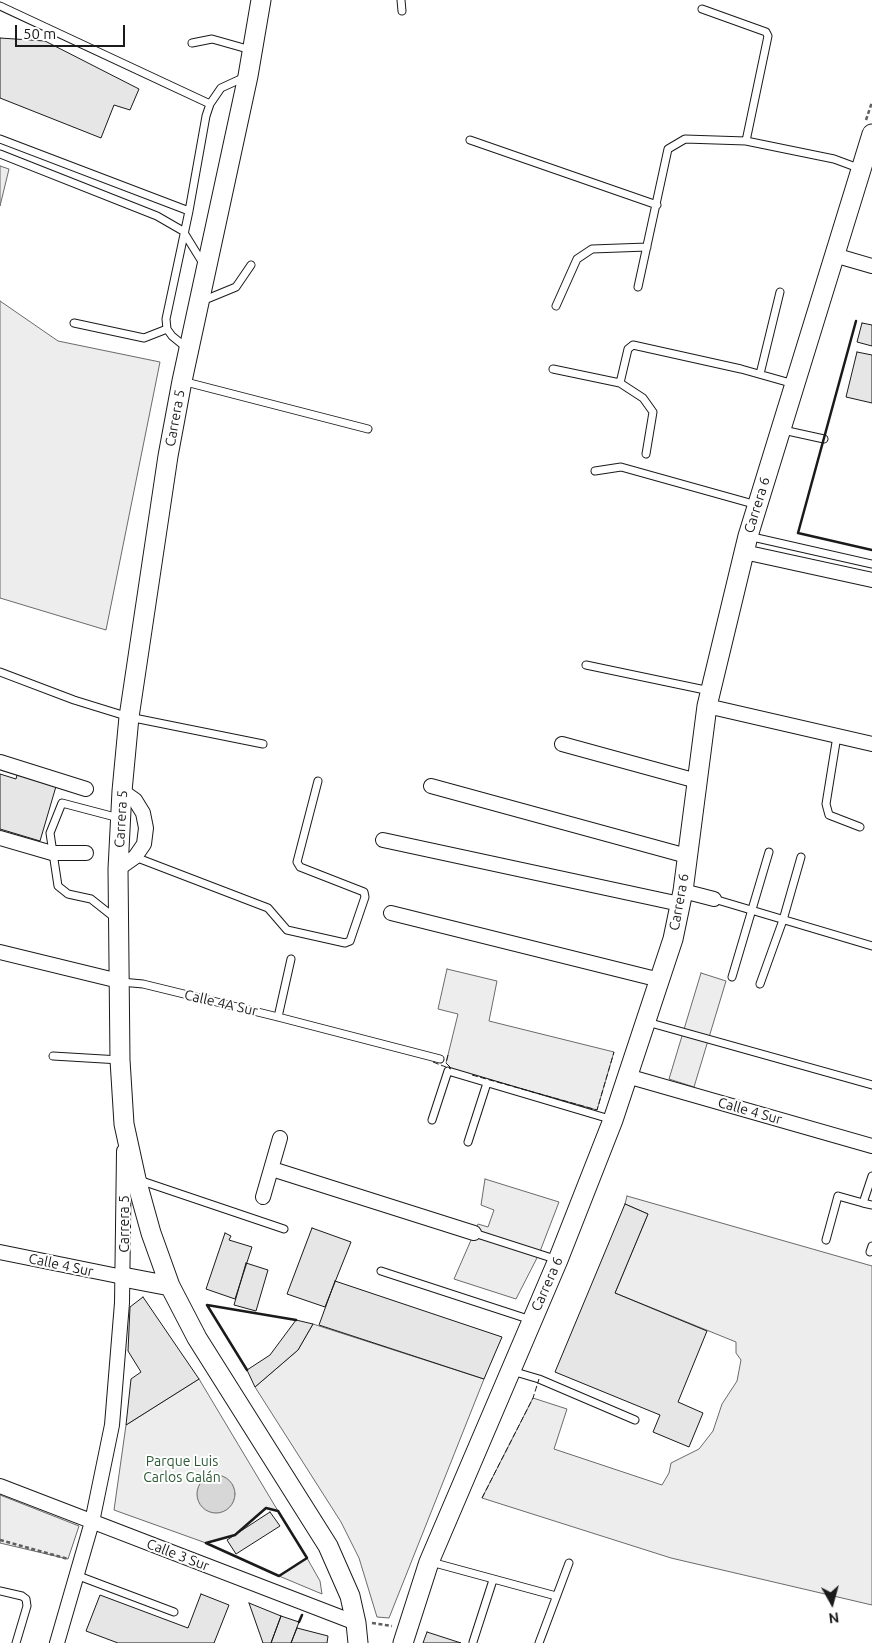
<!DOCTYPE html>
<meta charset="utf-8">
<style>
body{margin:0}
#map{position:relative;width:872px;height:1643px;overflow:hidden;background:#fff;font-family:Ubuntu,sans-serif}
canvas{display:block}
.north{position:absolute;left:807px;top:1578px;width:50px;height:50px;-webkit-text-stroke:4px #fff;paint-order:stroke;rotate:173deg;font-size:14px;font-weight:700;line-height:20px;text-align:center;color:#1a1a1a}
.north::after{content:'';display:block;margin:auto;width:18px;height:22px;background:#1a1a1a;clip-path:polygon(50% 0,100% 100%,50% 72%,0 100%)}
.scale{position:absolute;left:15px;top:25px;width:110px;height:22px;box-sizing:border-box;border:2px solid #1a1a1a;border-top:0;padding-left:6px;font-size:15px;line-height:18px;white-space:nowrap;color:#1a1a1a;-webkit-text-stroke:4px #fff;paint-order:stroke}
</style>
<div id="map">
<canvas width="872" height="1643"></canvas>
<div class="north">N</div>
<div class="scale">50 m</div>
</div>
<script>
const ctx = document.querySelector('canvas').getContext('2d');
ctx.lineJoin = 'round';
function paint(path, color) {
  ctx.fillStyle = color;
  ctx.fill(path, 'evenodd');
}
function poly(rows) {
  const path = new Path2D();
  for (const r of rows) {
    if (r.length === 3) {
      path.moveTo(r[0] + r[2], r[1]);
      path.arc(r[0], r[1], r[2], 0, 2 * Math.PI);
      continue;
    }
    path.moveTo(r[0], r[1]);
    for (let i = 2; i < r.length; i += 2) path.lineTo(r[i], r[i + 1]);
  }
  return path;
}
function strokePath(path, color, width, dash) {
  ctx.strokeStyle = color;
  ctx.lineWidth = width;
  ctx.lineCap = dash ? 'butt' : 'round';
  ctx.setLineDash(dash || []);
  ctx.stroke(path);
}
function label(font, color, halo, rows, align = 'center') {
  ctx.font = font + ' Ubuntu,sans-serif';
  ctx.lineWidth = 4;
  ctx.setLineDash([]);
  ctx.textBaseline = 'middle';
  ctx.strokeStyle = halo;
  ctx.fillStyle = color;
  for (const [text, x, y, turn = 0] of rows) {
    ctx.save();
    ctx.translate(x, y);
    ctx.rotate((+turn || 0) * Math.PI / 180);
    ctx.textAlign = isNaN(turn) ? turn : align;
    if (halo) ctx.strokeText(text, 0, 0);
    ctx.fillText(text, 0, 0);
    ctx.restore();
  }
}
const green = poly([
 [0,166,9,169,0,206,0,166],
 [0,301,58,341,160,362,106,630,0,598,0,301],
 [447,969,497,981,489,1021,614,1052,597,1110,452,1069,446,1063,458,1014,438,1009,447,969],
 [701,973,726,981,694,1087,669,1079,701,973],
 [485,1179,559,1202,539,1254,516,1299,454,1279,478,1224,488,1227,494,1210,481,1205,485,1179],
 [627,1196,872,1266,872,1605,671,1558,482,1498,533,1398,567,1409,554,1449,662,1485,669,1473,671,1463,699,1449,713,1431,722,1404,737,1381,741,1360,736,1353,736,1342,615,1293,648,1214,625,1204,627,1196],
 [313,1324,484,1379,389,1618,377,1617,359,1558,341,1522,255,1387,298,1350,313,1324],
 [199,1379,278,1511,266,1508,235,1535,206,1543,114,1510,126,1425,199,1379],
 [0,1495,79,1526,68,1559,0,1543,0,1495],
 [307,1558,320,1581,322,1594,279,1576,307,1558]
]);
paint(green, '#ededed');
strokePath(green, '#6a6a6a', 1);
const water = poly([
 [216,1494,19]
]);
paint(water, '#d7d7d7');
strokePath(water, '#6a6a6a', 1);
const building = poly([
 [0,38,45,41,139,89,130,110,114,105,101,138,0,98,0,38],
 [862,323,872,325,872,346,857,342,862,323],
 [857,352,872,355,872,403,846,397,857,352],
 [18,771,57,783,40,841,0,829,0,774,16,779,18,771],
 [625,1204,648,1214,615,1293,707,1331,678,1402,703,1413,689,1447,653,1432,660,1415,555,1372,625,1204],
 [312,1228,351,1242,325,1307,287,1294,312,1228],
 [225,1233,231,1236,229,1240,252,1247,235,1299,206,1289,225,1233],
 [246,1263,268,1270,256,1311,234,1305,246,1263],
 [335,1281,502,1337,484,1379,319,1325,335,1281],
 [143,1297,199,1379,126,1425,131,1379,141,1372,128,1351,130,1307,143,1297],
 [296,1320,313,1324,298,1350,255,1387,247,1370,270,1355,296,1320],
 [270,1512,280,1526,236,1554,227,1540,270,1512],
 [201,1594,229,1605,214,1643,118,1643,86,1631,100,1595,188,1628,201,1594],
 [249,1603,281,1616,271,1643,263,1643,249,1603],
 [281,1616,299,1622,291,1643,271,1643,281,1616],
 [297,1628,328,1636,327,1643,291,1643,297,1628],
 [427,1632,461,1643,423,1643,427,1632]
]);
paint(building, '#e6e6e6');
strokePath(building, '#1a1a1a', 1);
const lane = poly([
 [401,0,402,11],
 [0,6,210,104],
 [702,9,766,32,768,36,746,141],
 [192,43,212,39,251,50],
 [0,139,189,211],
 [470,140,657,205],
 [0,154,157,216,183,231,204,265],
 [638,287,668,149,685,139,746,141,834,159,861,169],
 [202,301,236,287,251,265],
 [556,306,577,259,592,249,647,247],
 [74,323,144,338,167,329],
 [188,349,172,336,167,329,166,319,189,211,206,116,210,104,221,88,245,77],
 [553,369,620,383],
 [760,374,780,292],
 [182,381,368,429],
 [783,430,824,439],
 [646,454,653,412,643,398,620,383,628,349,633,345,741,369,794,384],
 [595,471,621,467,757,505],
 [748,536,872,564],
 [586,665,710,691],
 [0,672,74,700,129,717,263,744],
 [837,736,826,804,829,815,860,827],
 [135,857,268,908,287,930,345,943,350,941,365,897,364,892,300,867,297,862,318,781],
 [714,899,872,946],
 [115,918,91,899,68,894,58,886,50,833,62,803,119,818],
 [732,977,769,852],
 [121,982,143,984,278,1017,440,1059],
 [760,984,783,920,801,857],
 [278,1017,291,959],
 [647,1022,872,1085],
 [53,1056,120,1060],
 [432,1120,448,1071,613,1120],
 [468,1142,487,1083],
 [139,1180,284,1229],
 [863,1203,872,1205],
 [474,1233,558,1260],
 [826,1240,838,1196,863,1203,872,1176],
 [870,1252,872,1246],
 [381,1271,531,1320],
 [512,1371,539,1379,635,1420],
 [431,1562,556,1596],
 [76,1575,174,1612],
 [0,1591,22,1596,26,1599,27,1606,16,1643],
 [473,1642,493,1580],
 [539,1643,569,1563]
]);
const street = poly([
 [834,255,872,266],
 [744,552,872,580],
 [707,706,872,744],
 [562,744,697,781],
 [0,762,86,789],
 [431,786,687,856],
 [0,838,52,853,86,853],
 [383,840,680,904],
 [118,869,135,857,144,844,146,828,143,813,135,800,122,791],
 [683,891,714,899],
 [391,913,660,980],
 [0,952,119,981],
 [627,1076,872,1146],
 [272,1169,474,1233],
 [263,1197,280,1138],
 [0,1252,123,1277],
 [0,1486,356,1623],
 [57,1643,92,1522,112,1425,122,1303,124,1151]
]);
const secondary = poly([
 [261,0,248,76,182,381,168,456,129,717,122,791,118,869,120,1060,124,1124,136,1179,151,1233,170,1286,197,1338,328,1546,350,1596,356,1623,358,1643],
 [123,1277,170,1286],
 [403,1643,429,1562,558,1260,613,1120,673,939,683,891,707,706,748,536,872,134]
]);
strokePath(lane, '#1a1a1a', 9);
strokePath(street, '#1a1a1a', 16);
strokePath(secondary, '#1a1a1a', 21);
strokePath(poly([
 [866,120,872,102],
 [0,1540,68,1559],
 [372,1623,392,1626]
]), '#5f5f5f', 2.5, [4, 2.5]);
strokePath(lane, '#fff', 7);
strokePath(street, '#fff', 14);
strokePath(secondary, '#fff', 19);
strokePath(poly([
 [448,1055,446,1063,450,1067],
 [433,1062,451,1069],
 [472,1075,597,1110,614,1052],
 [482,1498,533,1398,539,1379]
]), '#1a1a1a', 1, [6, 2.5]);
strokePath(poly([
 [856,321,798,533,872,550],
 [247,1370,207,1305,296,1320],
 [266,1508,278,1511,307,1558,279,1576,206,1543,235,1535,266,1508],
 [299,1622,302,1615]
]), '#1a1a1a', 2.5);
label('14px', '#1a1a1a', '#fff', [
 ["Carrera 5",175,418,-80],
 ["Carrera 6",757,505,-73],
 ["Carrera 5",121,819,-87],
 ["Carrera 6",679,902,-80],
 ["Calle 4A Sur",221,1003,13],
 ["Calle 4 Sur",750,1111,16],
 ["Carrera 5",124,1224,-90],
 ["Calle 4 Sur",61,1265,12],
 ["Carrera 6",547,1284,-66],
 ["Calle 3 Sur",178,1555,21]
]);
label('14px', '#2b5a34', '#fff', [
 ["Parque Luis",182,1461],
 ["Carlos Galán",182,1477]
]);
</script>
